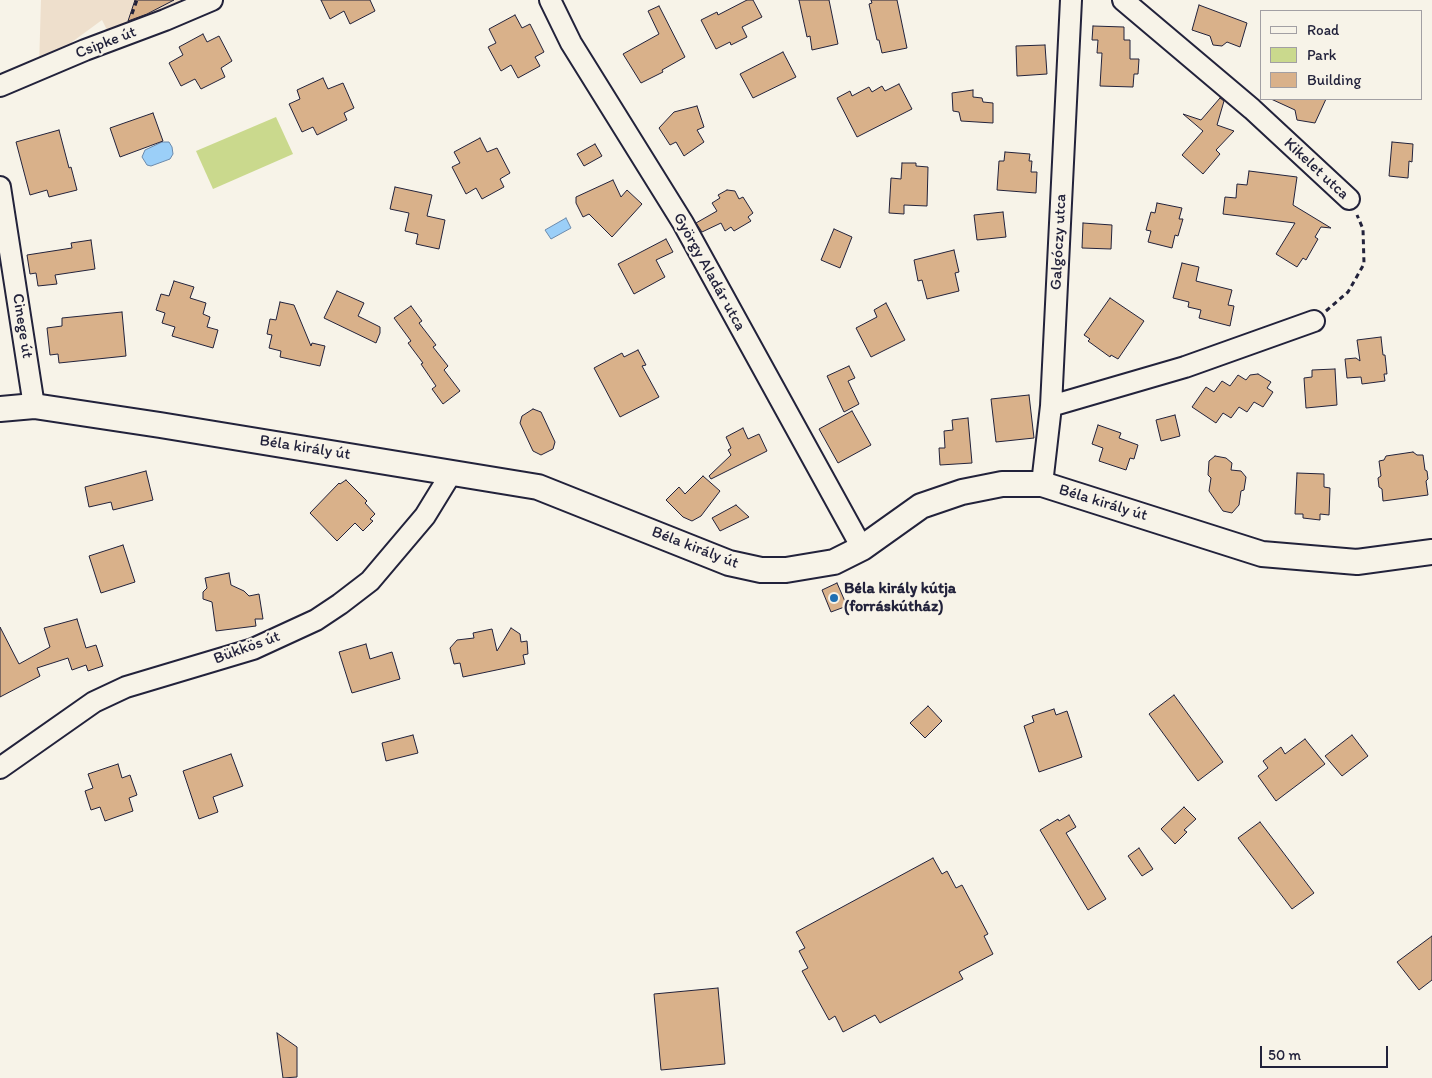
<!DOCTYPE html>
<meta charset="utf-8">
<style>
body{margin:0}
#map{position:relative;width:1432px;height:1078px;overflow:hidden;background:#f7f3e8;font-family:Itim,sans-serif}
canvas{display:block}
.legend{position:absolute;left:1260px;top:10px;width:162px;height:90px;box-sizing:border-box;background:#f7f3e8;border:1px solid #a29fa3;margin:0;padding:6px 9px;list-style:none;font-size:15px;color:#22223b}
.legend li{display:flex;align-items:center;gap:10px;height:25px}
.legend b{width:25px;border:1px solid #a29fa3}
.scale{position:absolute;left:1260px;top:1046px;width:128px;height:22px;box-sizing:border-box;border:2px solid #22223b;border-top:0;padding-left:6px;font-size:15px;line-height:18px;white-space:nowrap;color:#22223b;-webkit-text-stroke:4px #f7f3e8;paint-order:stroke}
</style>
<div id="map">
<canvas width="1432" height="1078"></canvas>
<ul class="legend">
<li><b style="height:6px;background:#f7f3e8"></b>Road</li>
<li><b style="height:14px;background:#cad98d"></b>Park</li>
<li><b style="height:14px;background:#d9b18a"></b>Building</li>
</ul>
<div class="scale">50 m</div>
</div>
<script>
const ctx = document.querySelector('canvas').getContext('2d');
ctx.lineJoin = 'round';
function paint(path, color) {
  ctx.fillStyle = color;
  ctx.fill(path, 'evenodd');
}
function poly(rows) {
  const path = new Path2D();
  for (const r of rows) {
    path.moveTo(r[0], r[1]);
    for (let i = 2; i < r.length; i += 2) path.lineTo(r[i], r[i + 1]);
  }
  return path;
}
function strokePath(path, color, width, dash) {
  ctx.strokeStyle = color;
  ctx.lineWidth = width;
  ctx.lineCap = dash ? 'butt' : 'round';
  ctx.setLineDash(dash || []);
  ctx.stroke(path);
}
function label(font, color, halo, rows, align = 'center') {
  ctx.font = font + ' Itim,sans-serif';
  ctx.lineWidth = 4.5;
  ctx.setLineDash([]);
  ctx.textBaseline = 'middle';
  ctx.strokeStyle = halo;
  ctx.fillStyle = color;
  for (const [text, x, y, turn = 0] of rows) {
    ctx.save();
    ctx.translate(x, y);
    ctx.rotate((+turn || 0) * Math.PI / 180);
    ctx.textAlign = isNaN(turn) ? turn : align;
    if (halo) ctx.strokeText(text, 0, 0);
    ctx.fillText(text, 0, 0);
    ctx.restore();
  }
}
paint(poly([
 [41,0,191,0,110,36,102,20,72,42,69,54,39,67]
]), '#eedfcc');
paint(poly([
 [276,117,293,154,213,189,196,151]
]), '#cad98d');
const water = poly([
 [162,142,169,142,172,147,173,154,170,159,151,166,147,165,142,157,145,150,162,142],
 [566,218,571,228,551,239,545,230,566,218]
]);
paint(water, '#9bcff8');
strokePath(water, '#6b8aac', 1);
const building = poly([
 [135,0,174,0,147,14,128,21,135,0],
 [321,0,370,0,375,11,350,24,344,11,330,19,321,0],
 [747,0,753,0,762,17,742,27,747,37,731,45,730,42,716,49,701,20,717,12,718,15,747,0],
 [799,0,829,0,838,44,812,50,810,36,807,37,799,0],
 [871,0,897,0,907,48,882,53,879,40,877,40,869,4,872,3,871,0],
 [1199,5,1247,23,1240,47,1227,42,1222,46,1213,45,1210,36,1192,30,1199,5],
 [659,6,685,57,662,70,663,72,641,83,623,54,659,34,648,11,659,6],
 [515,15,522,28,530,24,544,52,535,57,540,66,518,78,511,65,501,71,488,47,496,43,489,29,515,15],
 [1093,26,1124,27,1124,40,1130,40,1130,59,1139,59,1138,74,1134,74,1133,87,1100,86,1102,53,1097,53,1098,40,1092,40,1093,26],
 [203,34,207,42,219,36,232,61,221,68,225,77,201,89,195,79,181,86,169,63,183,55,179,47,203,34],
 [1045,45,1047,74,1017,76,1016,46,1045,45],
 [783,52,796,77,753,98,740,74,783,52],
 [323,78,328,89,343,83,354,108,344,113,347,120,317,135,313,127,302,132,289,104,300,99,297,90,323,78],
 [899,84,912,109,857,137,837,98,850,91,852,96,869,87,872,92,882,86,885,91,899,84],
 [973,90,973,97,982,98,983,102,993,103,993,123,961,121,959,112,953,111,952,93,973,90],
 [1220,98,1224,101,1217,125,1234,131,1216,150,1220,154,1203,174,1182,155,1203,131,1183,114,1201,120,1220,98],
 [1271,99,1326,99,1315,123,1297,120,1295,110,1271,99],
 [697,106,704,127,697,130,704,142,684,156,676,142,670,145,659,128,674,112,697,106],
 [153,113,163,141,120,157,110,128,153,113],
 [59,130,69,168,71,167,77,190,49,197,47,190,30,195,16,142,59,130],
 [480,138,487,152,497,148,510,173,500,179,504,187,482,199,476,188,466,194,452,167,460,163,454,152,480,138],
 [1392,142,1413,144,1412,162,1409,161,1408,178,1389,176,1392,142],
 [595,144,602,156,584,166,577,154,595,144],
 [1005,152,1030,154,1029,161,1032,161,1031,172,1037,172,1036,193,997,190,999,161,1004,161,1005,152],
 [902,163,916,163,916,166,928,167,927,206,904,205,904,214,889,213,891,178,901,179,902,163],
 [1249,171,1297,177,1293,205,1331,228,1321,227,1315,237,1318,239,1306,260,1303,258,1297,267,1276,254,1295,223,1223,214,1225,197,1236,198,1237,184,1247,185,1249,171],
 [613,180,621,197,627,190,642,204,612,237,589,214,583,217,576,203,576,197,613,180],
 [395,187,432,195,427,216,445,220,439,249,416,244,418,234,405,231,409,213,390,209,395,187],
 [727,190,735,191,739,199,743,197,753,213,748,217,751,221,734,231,731,227,725,231,721,223,702,232,696,223,717,211,712,203,720,198,718,195,727,190],
 [1157,203,1182,208,1179,219,1183,219,1178,236,1175,235,1172,248,1148,242,1151,231,1146,230,1151,212,1155,213,1157,203],
 [1003,212,1006,237,977,240,974,215,1003,212],
 [1083,223,1112,225,1111,249,1082,248,1083,223],
 [834,229,852,237,840,268,821,260,834,229],
 [666,239,673,252,656,260,665,277,634,294,618,264,666,239],
 [91,240,95,269,55,275,57,284,38,286,36,273,30,274,27,255,72,248,71,243,91,240],
 [954,250,959,272,955,273,959,291,927,299,922,280,918,281,914,260,954,250],
 [1182,263,1199,267,1196,281,1232,290,1228,305,1234,306,1230,326,1199,318,1201,310,1188,307,1189,302,1173,298,1182,263],
 [174,281,194,287,190,298,206,303,203,314,210,317,207,327,218,330,213,348,172,336,175,327,162,323,165,313,156,310,161,294,169,296,174,281],
 [337,291,364,303,358,316,380,327,380,333,376,343,324,318,337,291],
 [1110,298,1144,321,1118,359,1111,355,1110,357,1088,341,1090,339,1084,335,1110,298],
 [280,302,294,305,311,346,312,343,325,346,320,366,280,357,281,351,269,348,272,335,267,334,270,319,276,320,280,302],
 [886,303,905,340,871,357,856,328,877,317,874,310,886,303],
 [411,306,422,321,419,323,436,345,433,347,448,366,444,370,460,391,443,404,432,389,436,386,421,364,423,363,408,343,411,341,394,318,411,306],
 [122,312,126,356,59,363,58,354,50,355,47,328,62,326,62,318,122,312],
 [1381,337,1383,355,1385,355,1387,374,1384,374,1385,381,1362,384,1361,377,1347,378,1345,359,1356,358,1360,361,1357,340,1381,337],
 [638,350,646,365,642,366,659,397,620,417,594,368,622,353,624,357,638,350],
 [849,366,855,378,848,381,859,404,844,412,827,376,849,366],
 [1335,369,1337,405,1306,408,1304,378,1312,377,1312,370,1335,369],
 [1258,374,1271,382,1267,388,1273,392,1263,407,1254,402,1247,412,1239,407,1231,418,1223,413,1216,423,1192,407,1206,387,1214,392,1222,381,1230,386,1238,375,1246,380,1250,375,1258,374],
 [1029,395,1034,438,996,442,991,399,1029,395],
 [533,409,541,412,555,442,553,449,541,455,533,451,520,423,522,416,533,409],
 [852,411,871,445,838,463,819,429,852,411],
 [1175,415,1180,436,1161,441,1156,420,1175,415],
 [968,418,972,463,940,465,939,448,945,448,944,431,953,430,952,420,968,418],
 [1098,425,1121,433,1119,438,1138,445,1134,459,1130,458,1126,470,1099,461,1103,448,1092,444,1098,425],
 [743,428,748,439,759,434,767,451,711,479,709,476,731,455,728,450,731,448,726,437,743,428],
 [1413,452,1417,455,1423,455,1425,470,1427,471,1428,479,1426,481,1428,495,1383,501,1382,489,1379,487,1378,478,1381,476,1379,461,1384,460,1386,456,1413,452],
 [1215,456,1226,458,1232,463,1231,470,1241,471,1246,477,1244,490,1241,491,1239,505,1232,513,1223,511,1209,491,1211,478,1208,475,1209,461,1215,456],
 [146,471,153,500,113,510,111,502,89,507,85,487,146,471],
 [1297,473,1324,474,1324,487,1330,488,1329,515,1320,514,1320,520,1303,518,1303,514,1295,514,1297,473],
 [703,476,720,491,701,516,692,521,683,517,666,500,679,487,685,494,703,476],
 [346,480,367,501,365,503,375,514,370,519,373,521,363,531,355,523,337,541,310,513,339,483,340,484,346,480],
 [736,505,749,517,720,531,712,518,736,505],
 [123,545,135,582,101,593,89,556,123,545],
 [229,573,231,585,244,591,249,596,259,594,263,619,255,619,256,626,216,631,212,602,203,599,203,592,207,588,205,578,229,573],
 [837,583,847,606,831,612,822,590,837,583],
 [77,619,86,648,96,645,103,666,88,671,86,665,72,670,68,658,37,668,40,676,0,697,0,627,19,664,50,647,44,628,77,619],
 [511,628,520,634,521,642,527,641,528,654,523,655,525,664,463,677,460,663,454,664,450,648,457,640,474,638,473,633,492,629,497,651,511,628],
 [366,644,370,659,392,652,400,679,352,693,339,652,366,644],
 [1174,695,1223,762,1198,781,1149,714,1174,695],
 [928,706,942,721,925,738,910,723,928,706],
 [1054,709,1056,715,1067,711,1082,757,1039,772,1024,726,1034,722,1032,716,1054,709],
 [413,735,418,753,386,761,382,743,413,735],
 [1352,735,1368,756,1342,776,1325,756,1352,735],
 [1305,739,1325,764,1276,801,1258,776,1268,768,1263,761,1281,747,1285,754,1305,739],
 [231,754,243,786,213,797,218,812,199,819,183,771,231,754],
 [118,764,122,778,130,775,137,795,129,798,133,811,105,821,100,807,91,810,85,791,93,788,88,774,118,764],
 [1184,807,1196,819,1184,830,1187,832,1175,844,1161,829,1184,807],
 [1069,815,1076,827,1066,833,1106,899,1088,910,1040,830,1058,819,1059,821,1069,815],
 [1260,822,1314,893,1292,909,1238,838,1260,822],
 [1139,848,1153,869,1142,876,1128,856,1139,848],
 [933,858,942,874,947,871,956,888,962,885,988,934,984,936,993,954,959,972,963,979,880,1023,875,1015,843,1032,835,1016,829,1020,802,971,808,968,799,951,805,948,796,932,933,858],
 [1432,936,1432,980,1419,990,1397,962,1432,936],
 [718,988,725,1064,661,1070,654,994,718,988],
 [277,1033,297,1047,297,1077,283,1078,277,1033]
]);
paint(building, '#d9b18a');
strokePath(building, '#22223b', 1);
const minor = poly([
 [550,0,571,43,683,223,862,548],
 [1123,0,1252,109,1349,199],
 [0,86,85,50,165,20,212,0],
 [0,187,34,406],
 [1051,406,1185,367,1314,321],
 [1042,484,1051,406,1071,0],
 [0,768,94,702,126,687,253,649,316,620,340,604,370,581,425,516,452,472]
]);
const tertiary = poly([
 [0,409,34,406,160,425,538,487,729,563,761,570,786,570,834,562,862,548,921,506,962,492,1002,484,1042,484,1262,554,1357,562,1432,552]
]);
strokePath(minor, '#22223b', 24);
strokePath(tertiary, '#22223b', 28);
strokePath(poly([
 [132,14,137,0],
 [1326,311,1348,292,1364,264,1363,229,1357,215]
]), '#22223b', 3, [5, 4]);
strokePath(minor, '#f7f3e8', 20);
strokePath(tertiary, '#f7f3e8', 24);
for (const [x, y, r, color] of [
 [834,598,5,"#1f6fb2"]
]) {
  const dot = new Path2D();
  dot.arc(x, y, r, 0, 2 * Math.PI);
  ctx.fillStyle = color;
  ctx.fill(dot);
  strokePath(dot, '#f7f3e8', 2);
}
label('16px', '#22223b', '#f7f3e8', [
 ["Csipke út",106,43,-21],
 ["Kikelet utca",1316,169,43],
 ["Galgóczy utca",1059,242,-87],
 ["György Aladár utca",709,272,61],
 ["Cinege út",22,326,81],
 ["Béla király út",305,448,9],
 ["Béla király út",1103,503,17],
 ["Béla király út",695,548,21],
 ["Bükkös út",247,648,-20]
]);
label('bold 16px', '#22223b', '#f7f3e8', [
 ["Béla király kútja",844,589],
 ["(forráskútház)",844,607]
], 'left');
</script>
